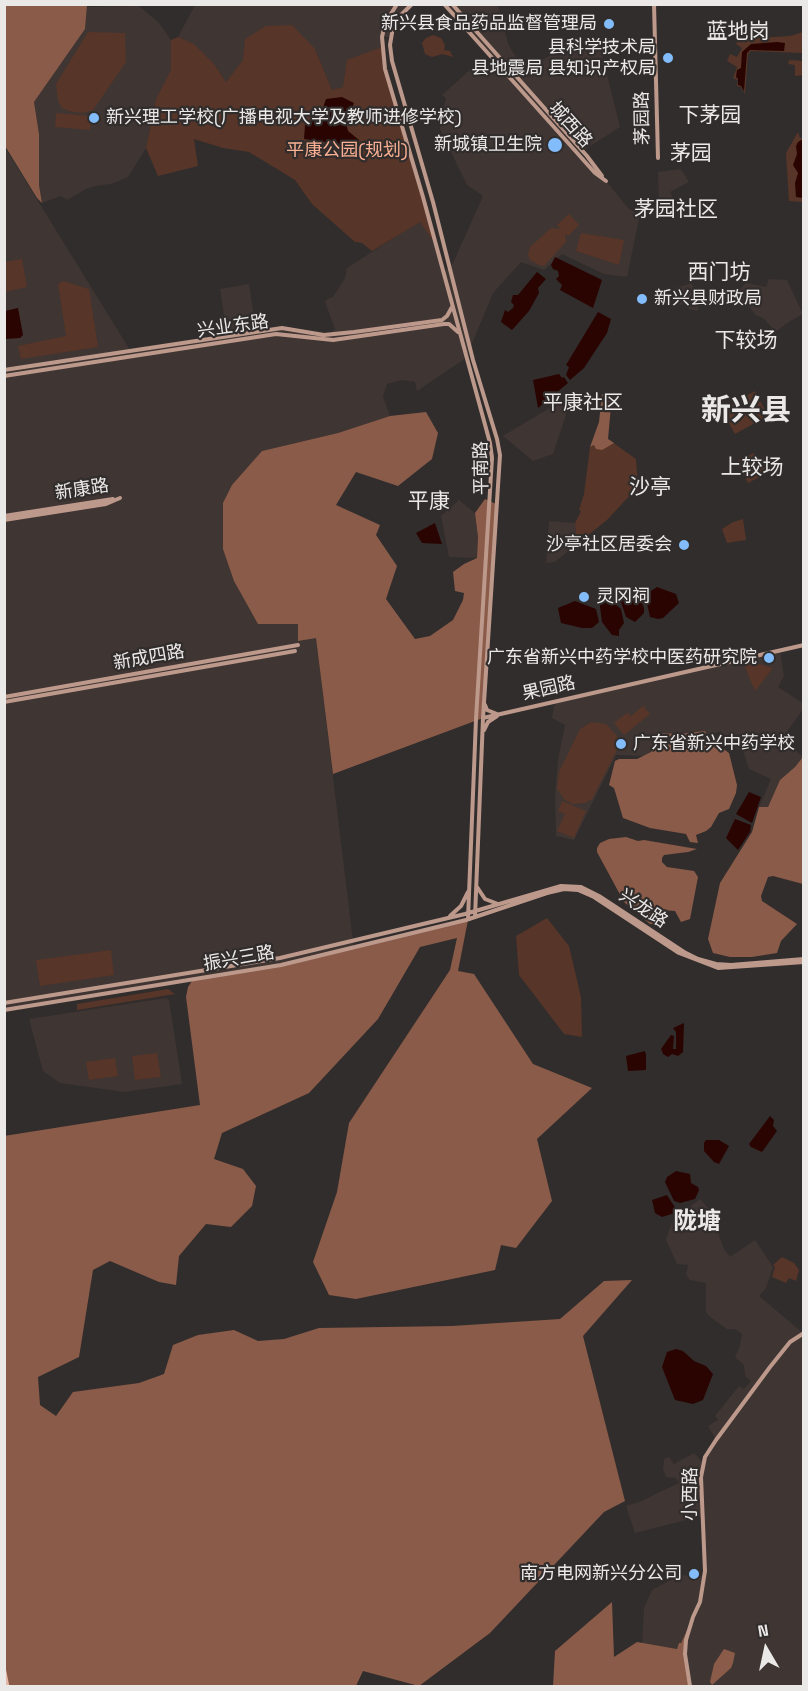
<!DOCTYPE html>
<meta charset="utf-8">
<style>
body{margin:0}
#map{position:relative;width:808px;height:1691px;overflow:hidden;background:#312d2c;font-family:"Space Grotesk",sans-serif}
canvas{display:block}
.frame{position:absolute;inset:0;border:6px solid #ebe9e8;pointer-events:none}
.north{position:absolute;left:736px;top:1619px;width:60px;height:60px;-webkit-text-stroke:4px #312d2c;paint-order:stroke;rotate:351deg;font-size:16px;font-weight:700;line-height:24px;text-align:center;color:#ebe9e8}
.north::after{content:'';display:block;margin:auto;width:21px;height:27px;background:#ebe9e8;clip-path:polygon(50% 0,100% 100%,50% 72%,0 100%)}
</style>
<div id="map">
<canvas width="808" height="1691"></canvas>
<div class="frame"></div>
<div class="north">N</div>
</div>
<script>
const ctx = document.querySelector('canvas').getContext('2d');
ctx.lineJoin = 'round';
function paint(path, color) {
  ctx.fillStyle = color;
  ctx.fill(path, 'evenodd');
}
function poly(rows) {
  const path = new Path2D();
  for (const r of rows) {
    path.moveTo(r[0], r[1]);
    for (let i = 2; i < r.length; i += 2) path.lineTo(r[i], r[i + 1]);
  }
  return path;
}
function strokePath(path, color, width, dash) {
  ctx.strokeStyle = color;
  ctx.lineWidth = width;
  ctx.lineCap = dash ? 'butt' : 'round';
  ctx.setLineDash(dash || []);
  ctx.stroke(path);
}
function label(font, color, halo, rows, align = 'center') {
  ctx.font = font + ' "Space Grotesk","Noto Sans SC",sans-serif';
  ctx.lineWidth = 4.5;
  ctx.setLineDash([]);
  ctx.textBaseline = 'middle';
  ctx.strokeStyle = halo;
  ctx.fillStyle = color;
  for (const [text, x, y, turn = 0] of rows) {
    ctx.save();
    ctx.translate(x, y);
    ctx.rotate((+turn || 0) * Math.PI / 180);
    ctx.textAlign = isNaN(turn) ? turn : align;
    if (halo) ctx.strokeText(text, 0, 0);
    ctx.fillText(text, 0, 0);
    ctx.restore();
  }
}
paint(poly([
 [195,5,412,5,398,20,390,37,382,37,382,47,343,88,332,90,315,49,244,60,226,82,214,64,194,45,178,37],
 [444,5,498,5,508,44,524,70,560,50,601,50,620,127,578,154,606,181,629,209,640,214,627,277,604,274,562,254,544,270,521,262,493,293,466,358,417,391,415,382,402,380,387,384,383,397,390,416,338,433,262,451,316,638,354,949,288,963,5,1009,4,146,130,350,227,335,220,289,249,284,253,311,252,332,282,328,328,335,335,329,325,302,329,298,333,297,345,278,347,268,420,221,436,245,444,272,453,263,483,196,467,185,440,129,446,98,442,95,471,69,474,73,492,59],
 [139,6,159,23,171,40,172,60,171,71,156,99,146,148,128,177,111,184,95,186,86,189,67,200,61,196,42,203,39,185,39,134,34,102,85,29,86,7],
 [681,169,689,182,670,192,675,202,659,209,658,172],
 [769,279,787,280,803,314,787,323,776,332,763,318,756,315,736,293,746,283,766,287],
 [692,283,694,290,702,291,698,311,689,309,688,303,679,305,675,288],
 [577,389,573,394,553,454,533,461,503,436,558,403],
 [459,500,475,513,478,537,477,558,449,557,441,516],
 [549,521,575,523,577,544,555,562,546,563],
 [780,650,784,676,778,687,803,703,803,709,786,733,787,743,803,757,795,767,780,780,768,807,759,807,771,779,749,769,743,750,724,746,721,731,646,756,616,755,574,840,556,836,555,795,558,760,565,725,552,718,555,702],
 [166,998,169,1000,182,1084,124,1092,60,1083,43,1071,29,1019],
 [700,1199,717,1218,715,1224,724,1249,730,1257,755,1240,773,1267,766,1288,759,1296,803,1333,803,1686,690,1686,685,1654,689,1625,678,1649,642,1644,644,1608,652,1590,680,1575,704,1576,702,1516,635,1533,626,1506,639,1502,679,1483,676,1478,666,1477,663,1469,664,1459,669,1457,674,1464,694,1453,702,1462,716,1440,708,1426,718,1420,715,1416,739,1386,744,1389,751,1381,745,1376,744,1365,735,1357,740,1346,742,1334,735,1329,727,1329,709,1316,706,1312,706,1283,690,1280,686,1275,688,1265,677,1264,666,1240,673,1219]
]), '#3f3532');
paint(poly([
 [292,25,315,49,332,90,343,87,347,60,382,47,385,69,436,245,420,222,372,251,362,243,355,242,312,204,295,180,249,152,223,148,194,139,198,166,158,176,146,148,156,99,171,70,171,40,178,37,194,44,214,64,226,82,243,60,245,39,266,26],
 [88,32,125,33,126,62,93,110,83,113,72,112,62,108,58,101,56,84],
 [803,32,804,75,795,76,795,65,788,64,789,60,803,61,803,53,751,51,748,54,745,94,741,87,737,86,738,80,733,78,737,67,727,61,730,54,737,57,742,48,736,44,739,39,790,36],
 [433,35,441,38,445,45,444,50,450,51,453,57,442,54,432,57,425,54,422,43,426,38],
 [56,113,91,116,90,130,55,127],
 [798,132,800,138,803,138,803,202,789,201,786,153],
 [569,214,579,225,568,236,565,234,566,242,544,266,539,265,530,260,528,254,530,247,551,228,560,229,557,225],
 [581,233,624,240,619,265,576,251],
 [22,259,27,287,5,292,5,262],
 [63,281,89,289,98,347,21,359,18,346,66,336,58,284],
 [755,391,768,416,735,434,721,409],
 [608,439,636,459,639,499,634,491,607,520,577,544,575,523,581,511,579,510,584,494,590,447],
 [754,453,757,460,763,457,771,471,748,483,737,461],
 [743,519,746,540,727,543,722,529,733,522],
 [752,662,773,668,755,691,745,667],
 [643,706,650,714,624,735,614,723,627,713,631,716],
 [592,722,606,724,617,736,618,743,616,752,592,799,585,803,572,804,565,800,557,789,559,772,580,729],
 [562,801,586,811,574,838,557,831,565,814,558,811],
 [547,918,569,946,581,997,582,1037,564,1034,519,975,516,936],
 [111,950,114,975,40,986,36,960],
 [168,989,175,994,77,1010,77,1004],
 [157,1053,161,1077,135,1080,132,1056],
 [115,1058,118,1076,89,1080,86,1062],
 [782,1257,794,1263,799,1270,796,1281,789,1278,786,1283,772,1277,775,1267,773,1265]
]), '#573528');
paint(poly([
 [5,5,87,5,85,29,34,102,39,134,39,185,42,203,37,198,5,146],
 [602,394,612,395,608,439,614,443,602,450,596,449,594,445,590,447,599,422],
 [426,412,438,433,432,459,398,486,356,472,336,505,380,525,376,535,397,566,386,599,415,639,430,636,453,620,463,600,464,593,455,591,453,572,464,564,477,558,478,537,475,513,485,499,496,504,483,718,333,774,316,638,298,641,298,624,258,624,234,581,223,549,223,503,232,485,262,451,338,433,390,416],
 [705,731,708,739,720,741,722,748,729,753,737,785,736,793,729,809,719,813,711,827,706,831,696,835,698,843,690,842,686,834,650,828,623,818,614,788,609,785,615,761,619,759,637,759,651,752,654,748,656,733,680,734],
 [803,757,803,884,773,876,768,877,761,896,762,901,797,924,781,941,777,953,752,957,730,957,713,953,708,939,720,883,752,832,759,807,768,807,780,780,795,767],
 [626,837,638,841,644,840,697,849,688,852,664,855,662,858,662,862,667,867,694,871,698,877,690,919,681,922,675,911,663,910,658,913,653,924,650,924,624,902,597,852,597,848,600,843,609,839],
 [468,920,458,971,474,974,533,1064,592,1088,537,1139,552,1201,516,1248,501,1245,495,1270,356,1299,329,1295,313,1262,337,1192,349,1123,450,970,457,938,420,947,378,1019,309,1093,222,1133,214,1159,243,1169,256,1186,252,1206,231,1227,206,1224,179,1256,176,1285,159,1282,110,1261,93,1270,79,1357,38,1377,40,1405,56,1416,73,1392,139,1383,164,1374,173,1345,198,1335,234,1330,258,1341,284,1339,319,1328,452,1326,560,1319,604,1281,632,1280,583,1336,625,1501,604,1512,490,1633,419,1686,363,1671,356,1686,6,1686,4,1675,4,1136,200,1105,186,997,188,987,192,981,288,963],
 [612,1602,614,1657,637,1642,677,1649,679,1643,681,1643,693,1617,685,1654,690,1686,553,1686,555,1651],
 [724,1649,735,1653,733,1663,731,1668,712,1685,710,1682,714,1664]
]), '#8a5b49');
paint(poly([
 [777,42,785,43,784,51,750,50,747,53,744,91,741,86,738,85,738,79,736,77,737,70,741,68,742,52,751,44],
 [342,97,354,103,346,123,348,131,359,140,357,146,352,148,345,148,340,144,304,139,305,125,320,116,326,99],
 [803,139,804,139,803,198,796,197,795,183,798,173,793,165,797,154,796,146,798,142],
 [555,257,602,280,593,308,560,290,562,285,556,279,559,276,558,271,553,269,551,265],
 [537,272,546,279,538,288,539,293,529,311,512,330,501,322,505,310,508,312,513,308,514,305,511,302,513,295,518,295],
 [18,308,23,335,20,338,5,339,5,311],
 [598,312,611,319,607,333,584,368,570,380,566,375,569,367,566,365],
 [559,374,562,378,564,377,568,383,538,408,533,380],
 [435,523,442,544,422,543,416,533],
 [657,587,676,594,679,603,663,618,658,619,650,617,647,603,648,593],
 [628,594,640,599,644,608,644,613,635,622,626,617,621,602,622,597],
 [607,600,613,602,621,609,624,623,619,630,619,636,612,635,602,622,600,607,600,604],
 [575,601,596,609,599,622,592,628,582,628,561,623,558,608],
 [749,792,761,797,752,823,736,814],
 [735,819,751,825,750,832,738,850,726,838],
 [684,1023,683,1052,678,1056,672,1054,668,1057,663,1054,661,1049,671,1035,674,1036,673,1049,676,1049,676,1032,673,1028],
 [645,1051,646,1055,646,1070,628,1071,626,1056],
 [770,1116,774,1120,773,1126,777,1131,762,1152,751,1147,749,1144],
 [706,1140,719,1140,729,1146,719,1164,714,1162,704,1151,704,1143],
 [676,1171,690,1174,691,1183,698,1187,699,1190,695,1199,680,1203,674,1201,665,1182,667,1177],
 [667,1195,678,1212,662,1217,655,1213,652,1200],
 [676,1349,683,1351,694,1361,706,1366,713,1374,703,1400,693,1404,675,1400,662,1367,667,1352]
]), '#2a0400');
strokePath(poly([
 [397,4,385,24,382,37,385,69,423,197,490,443,492,458,476,719,468,919],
 [412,4,402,14,393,27,390,45,392,61,433,202,473,360,497,439,500,455,483,718,475,917],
 [444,4,595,173,606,181],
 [452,4,587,156,602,176],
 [654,4,658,158],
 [4,370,282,328,324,335,354,332,442,320,447,316,452,307],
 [4,376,276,334,333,340,444,324,449,324,458,332],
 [4,516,113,499],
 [4,520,106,504,120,498],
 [4,697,298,645],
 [4,702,295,651],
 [485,705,487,710,497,714],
 [483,718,804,645],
 [484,730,488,722,497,716],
 [477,887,485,899,498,904],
 [450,916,461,906,468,892],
 [4,1003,280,958,465,914,561,886,581,887,599,896,684,952,698,959,716,964,731,965,804,959],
 [4,1010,281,965,466,920,547,893,564,889,578,890,594,897,679,953,718,968,804,962],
 [690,1686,685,1654,686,1640,693,1617,700,1602,705,1571,701,1477,705,1457,716,1440,770,1367,790,1342,804,1333]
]), '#bd998c', 4);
strokePath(poly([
 [4,1671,7,1686]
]), '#e4b7a6', 4.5);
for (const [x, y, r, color] of [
 [609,24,6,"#83bcfb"],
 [668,58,6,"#83bcfb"],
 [94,118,6,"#83bcfb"],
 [555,145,8,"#83bcfb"],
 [642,299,6,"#83bcfb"],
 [684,545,6,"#83bcfb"],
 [584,597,6,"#83bcfb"],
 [769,658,6,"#83bcfb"],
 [621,744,6,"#83bcfb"],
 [694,1574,6,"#83bcfb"]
]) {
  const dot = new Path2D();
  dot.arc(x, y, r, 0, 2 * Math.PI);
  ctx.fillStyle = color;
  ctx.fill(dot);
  strokePath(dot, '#312d2c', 2);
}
label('18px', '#ebe9e8', '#312d2c', [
 ["新兴县食品药品监督管理局",597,24],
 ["县科学技术局",656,48],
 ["县地震局 县知识产权局",656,69],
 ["新兴理工学校(广播电视大学及教师进修学校)",106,118,"left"],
 ["新城镇卫生院",542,145],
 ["新兴县财政局",654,299,"left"],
 ["沙亭社区居委会",672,545],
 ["灵冈祠",596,597,"left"],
 ["广东省新兴中药学校中医药研究院",757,658],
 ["广东省新兴中药学校",633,744,"left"],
 ["南方电网新兴分公司",682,1574]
], 'right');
label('18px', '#ebe9e8', '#312d2c', [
 ["茅园路",643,118,-91],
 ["城西路",570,125,48],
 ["兴业东路",233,327,-8],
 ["平南路",482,468,-91],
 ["新康路",82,490,-9],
 ["新成四路",149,658,-10],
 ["果园路",549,689,-13],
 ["兴龙路",643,909,34],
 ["振兴三路",239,959,-10],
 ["小西路",691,1494,-89]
]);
label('18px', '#fcb093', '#312d2c', [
 ["平康公园(规划)",347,151]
]);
label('20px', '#ebe9e8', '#312d2c', [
 ["平康社区",583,404]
]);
label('21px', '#ebe9e8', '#312d2c', [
 ["蓝地岗",738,32],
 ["下茅园",710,116],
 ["茅园",691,154],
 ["茅园社区",676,210],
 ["西门坊",719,273],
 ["下较场",746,341],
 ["上较场",752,468],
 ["沙亭",650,488],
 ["平康",429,502]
]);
label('bold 24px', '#ebe9e8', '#312d2c', [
 ["陇塘",697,1222]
]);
label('bold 30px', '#ebe9e8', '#312d2c', [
 ["新兴县",746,412]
]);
</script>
